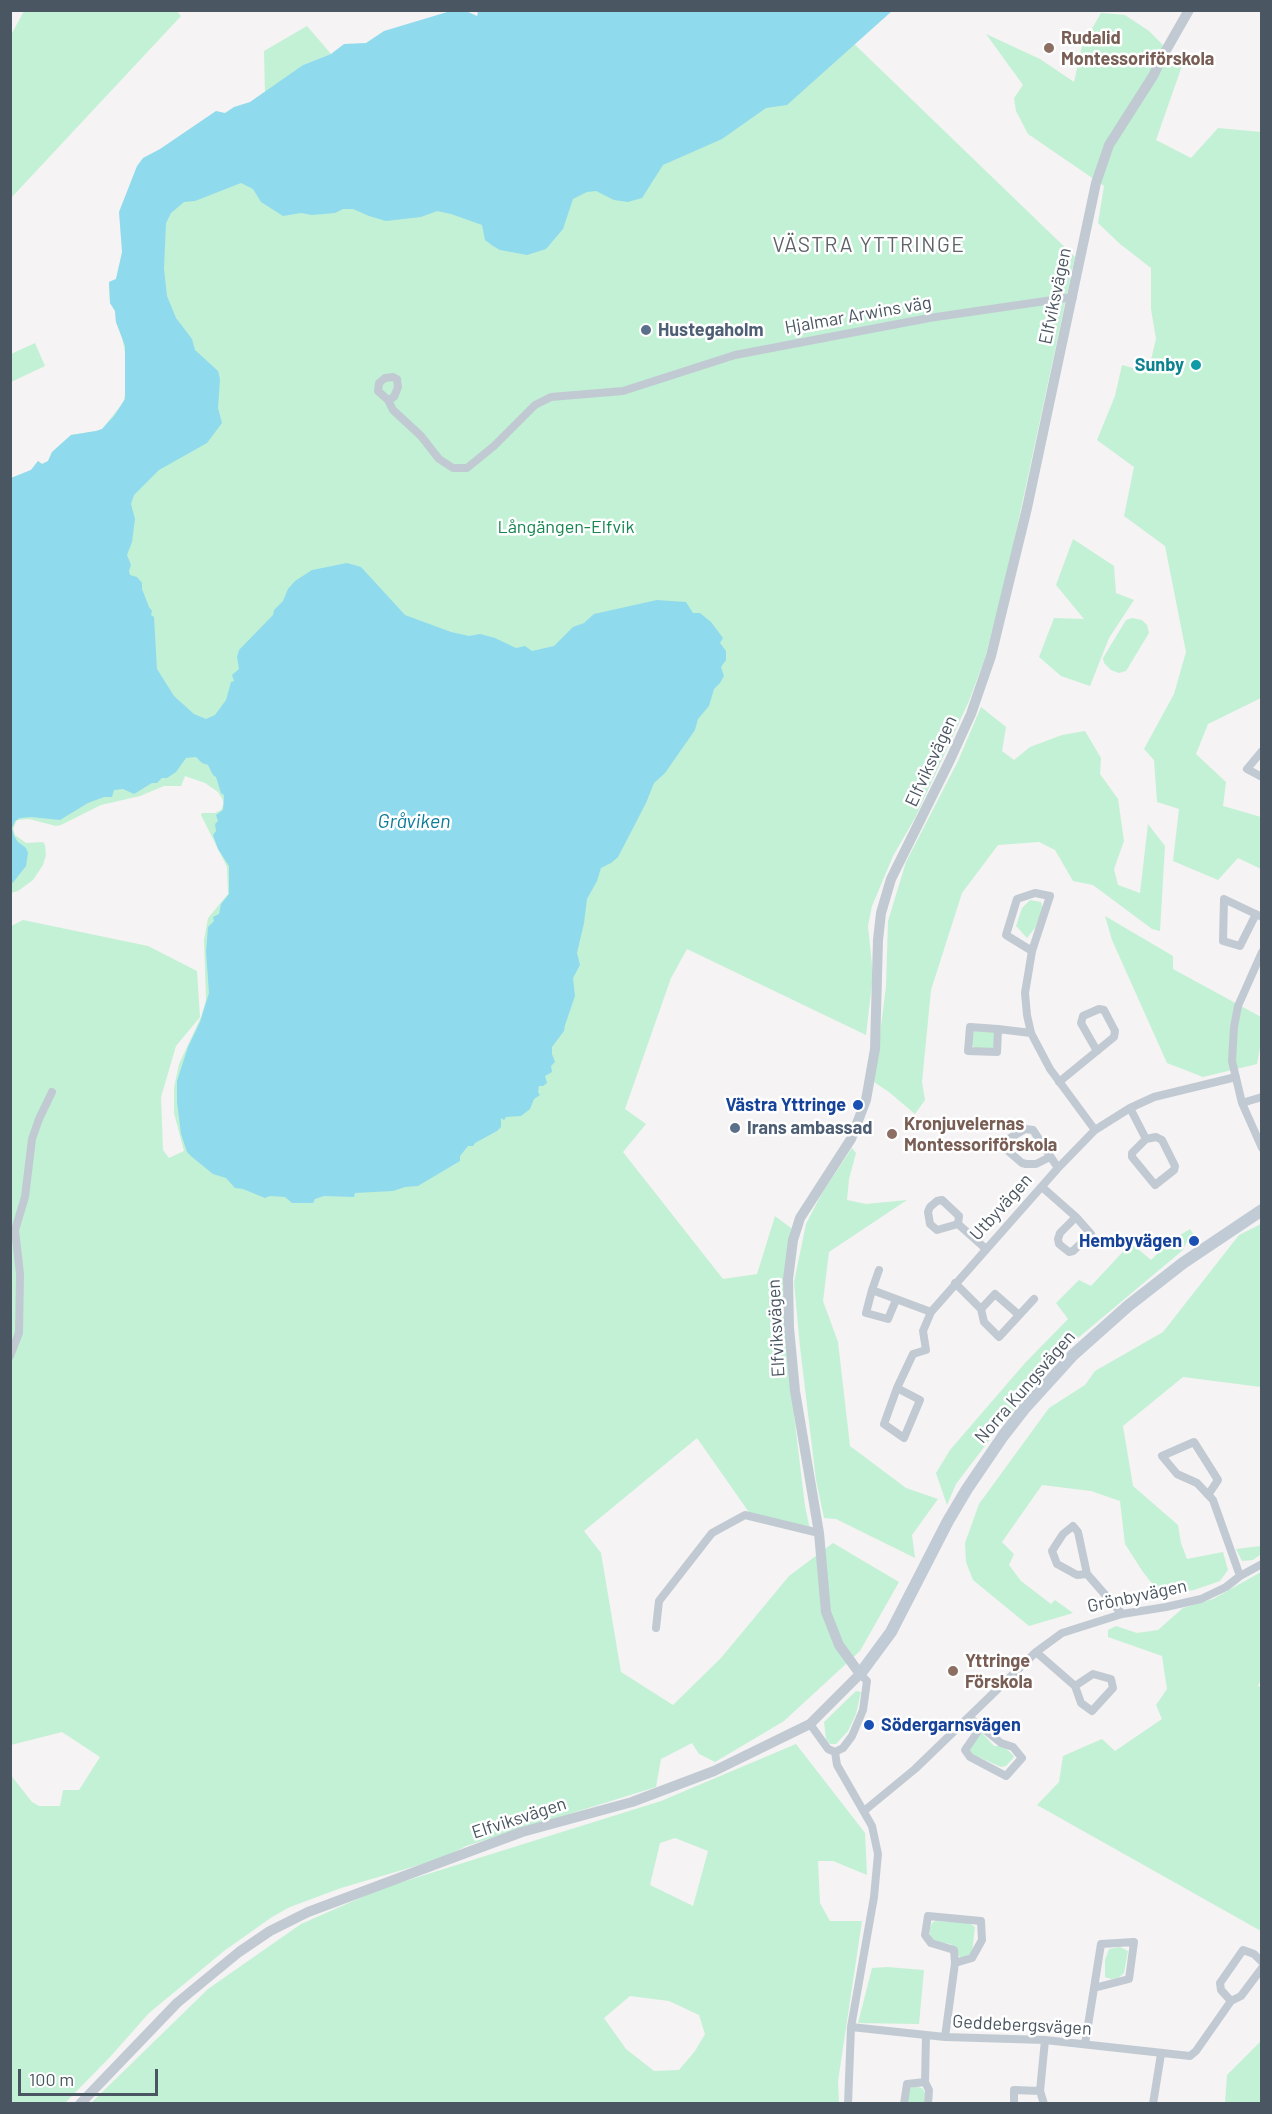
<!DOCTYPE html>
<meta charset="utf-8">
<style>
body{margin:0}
#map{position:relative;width:1272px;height:2114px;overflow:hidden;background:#f5f3f3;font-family:Barlow,sans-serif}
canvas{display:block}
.frame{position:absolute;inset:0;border:12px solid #4a5661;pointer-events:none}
.scale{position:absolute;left:18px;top:2069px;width:140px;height:27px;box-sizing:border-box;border:3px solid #4a5661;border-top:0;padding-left:8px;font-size:18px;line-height:21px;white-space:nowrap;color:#4a5661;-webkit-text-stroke:4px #fff;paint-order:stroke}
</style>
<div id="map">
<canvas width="1272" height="2114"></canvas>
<div class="frame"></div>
<div class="scale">100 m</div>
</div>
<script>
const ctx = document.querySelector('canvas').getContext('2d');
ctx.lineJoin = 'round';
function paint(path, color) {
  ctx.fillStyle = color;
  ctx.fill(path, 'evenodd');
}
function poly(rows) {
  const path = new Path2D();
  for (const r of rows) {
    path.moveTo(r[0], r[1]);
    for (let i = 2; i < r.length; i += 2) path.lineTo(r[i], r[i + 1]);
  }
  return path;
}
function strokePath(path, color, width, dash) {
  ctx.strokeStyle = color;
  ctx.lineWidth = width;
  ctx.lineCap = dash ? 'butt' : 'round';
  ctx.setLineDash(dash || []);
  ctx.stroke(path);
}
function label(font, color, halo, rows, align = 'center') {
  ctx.font = font + ' Barlow,sans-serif';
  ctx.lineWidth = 5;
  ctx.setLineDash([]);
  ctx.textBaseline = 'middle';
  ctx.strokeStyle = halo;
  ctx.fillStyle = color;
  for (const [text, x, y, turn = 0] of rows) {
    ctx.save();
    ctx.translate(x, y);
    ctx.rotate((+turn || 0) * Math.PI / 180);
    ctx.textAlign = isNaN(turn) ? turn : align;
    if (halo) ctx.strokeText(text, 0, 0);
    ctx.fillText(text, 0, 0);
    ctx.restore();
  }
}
paint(poly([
 [24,11,176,10,181,16,11,198,11,35],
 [820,11,1075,257,1007,574,985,658,969,701,915,818,893,856,872,906,868,926,873,975,866,1035,687,949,671,978,625,1109,646,1124,623,1152,723,1279,757,1274,775,1216,791,1228,785,1285,794,1415,805,1506,811,1534,753,1518,697,1438,584,1531,601,1553,621,1672,673,1705,721,1658,789,1576,833,1543,899,1582,860,1651,784,1721,715,1762,699,1754,692,1743,661,1759,656,1787,466,1846,443,1858,341,1888,290,1907,272,1917,224,1951,149,2013,110,2057,65,2103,11,2103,10,1774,32,1802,39,1806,60,1806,63,1790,79,1790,100,1757,62,1732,11,1745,11,926,23,920,148,946,197,971,200,1017,176,1046,161,1097,163,1150,169,1158,184,1151,174,1113,174,1088,179,1064,201,1017,206,1000,204,940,208,918,228,894,227,867,201,815,202,813,215,813,221,810,224,804,223,800,218,792,205,783,185,776,181,786,164,786,140,796,101,805,61,825,56,826,29,819,17,820,13,829,15,835,26,843,43,842,45,845,46,855,43,865,33,880,18,891,11,893,11,478,31,470,38,461,42,464,48,461,52,452,71,435,96,431,102,429,123,403,126,391,125,353,122,337,116,322,115,311,110,303,109,282,116,279,119,266,157,211,205,173],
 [1101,13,1125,15,1149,31,1173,55,1184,60,1156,140,1191,158,1218,128,1261,132,1261,698,1208,724,1196,754,1226,782,1223,806,1261,817,1261,869,1238,858,1218,880,1173,861,1179,809,1157,802,1154,760,1144,749,1174,694,1186,652,1165,546,1124,516,1134,467,1097,440,1115,396,1122,365,1148,372,1156,339,1151,309,1151,268,1120,244,1098,223,1104,186,1028,134,1016,111,1014,98,1023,85,986,34,1040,59,1074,82,1082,46],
 [307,26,331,54,303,65,265,93,264,51],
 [35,343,45,366,11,382,11,354],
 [1073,539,1114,566,1116,593,1134,600,1109,638,1090,686,1061,676,1039,657,1054,618,1084,619,1056,585],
 [1132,618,1142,620,1147,625,1149,633,1126,671,1119,673,1111,670,1104,663,1103,658,1126,620],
 [981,707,1006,727,1002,751,1014,760,1030,747,1062,735,1085,731,1101,758,1100,774,1118,799,1124,841,1114,869,1118,885,1140,893,1148,824,1165,846,1160,931,1152,929,1093,885,1073,881,1055,850,1039,842,998,845,962,893,931,990,922,1082,925,1100,915,1114,889,1092,874,1082,886,986,888,921,906,862,958,761],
 [1030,900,1041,902,1043,909,1035,928,1027,938,1016,926,1022,908],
 [1105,916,1173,956,1173,969,1261,1017,1261,1042,1257,1064,1203,1077,1167,1063,1112,940],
 [975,1031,993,1031,996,1036,995,1045,993,1048,975,1049,972,1045,971,1035],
 [852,1148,856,1153,849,1179,847,1200,866,1204,907,1200,829,1252,823,1301,838,1342,850,1446,906,1488,938,1499,912,1535,915,1558,836,1519,824,1518,816,1480,800,1347,794,1282,806,1224,822,1193],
 [1261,1224,1261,1387,1183,1377,1123,1426,1133,1486,1178,1525,1181,1543,1187,1559,1223,1552,1228,1570,1220,1581,1194,1590,1161,1595,1143,1572,1125,1544,1120,1501,1091,1491,1042,1485,1002,1542,1014,1554,1009,1565,1021,1581,1051,1604,1055,1600,1073,1613,1029,1626,973,1580,966,1562,965,1543,979,1504,1049,1408,1085,1385,1095,1371,1163,1332,1239,1235],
 [1190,1229,1194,1235,1187,1241,1183,1250,1066,1348,997,1430,956,1484,947,1505,936,1473,950,1450,1025,1363,1068,1319,1056,1303,1079,1280,1091,1286,1131,1243,1151,1260,1169,1242],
 [1261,1546,1261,1554,1253,1560,1242,1561,1236,1549],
 [1261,1572,1262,1677,1258,1686,1262,1688,1261,1931,1037,1805,1059,1782,1063,1756,1102,1739,1115,1751,1162,1719,1156,1705,1167,1689,1162,1656,1108,1637,1108,1630,1116,1626,1137,1633,1158,1630,1183,1608,1213,1599],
 [856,1691,861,1692,856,1714,848,1731,836,1744,830,1744,826,1739,824,1722],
 [982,1733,994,1746,1003,1746,1012,1754,1014,1757,1006,1766,1001,1767,972,1754,969,1750,970,1746],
 [796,1744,865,1833,867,1875,833,1861,818,1861,820,1903,830,1921,862,1921,838,2081,839,2103,90,2104,208,1989,301,1924,383,1888,661,1801],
 [675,1838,708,1851,693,1906,650,1885,660,1843],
 [630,1996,669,2001,699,2015,705,2034,695,2051,679,2070,654,2071,626,2049,604,2018],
 [935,1921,969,1923,975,1927,972,1953,961,1959,951,1944,936,1942,931,1938,929,1930,932,1923],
 [1120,1947,1128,1951,1124,1973,1118,1978,1111,1979,1105,1977,1105,1960,1109,1949],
 [887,1967,924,1970,919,2024,858,2023,872,1968],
 [1261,2041,1261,2103,1225,2103,1227,2075],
 [917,2086,923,2089,925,2093,924,2103,907,2104,910,2088]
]), '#c3f1d5');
paint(poly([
 [454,10,466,11,477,16,478,13,476,11,892,11,787,105,766,108,722,139,663,165,642,198,628,202,614,200,596,191,587,192,573,199,563,229,546,249,527,255,500,250,493,246,485,240,482,225,451,214,437,211,421,217,386,221,369,216,353,209,343,209,335,213,312,215,301,213,283,216,261,202,253,189,241,183,195,201,184,202,171,213,166,223,164,269,167,296,176,318,192,339,195,350,218,371,220,379,218,408,222,423,207,443,159,470,134,495,131,504,135,519,132,542,127,555,131,565,129,571,130,575,137,577,142,583,142,589,149,607,152,611,151,615,154,617,157,669,174,696,194,714,206,719,215,715,226,700,231,682,234,681,232,675,239,669,237,657,239,650,273,615,274,610,283,601,288,589,295,581,312,570,347,563,361,567,405,615,451,632,469,636,480,634,495,638,516,648,525,646,532,651,554,646,573,627,584,623,594,614,657,600,686,602,693,613,700,613,711,622,723,638,720,643,726,651,726,660,721,667,724,676,720,683,714,689,709,706,698,719,695,730,665,773,654,783,646,803,618,857,611,863,601,868,597,881,587,899,584,923,577,953,580,965,573,978,575,996,565,1025,564,1031,552,1047,552,1054,555,1062,551,1066,552,1072,545,1076,547,1083,543,1086,539,1086,538,1092,540,1095,534,1099,530,1109,521,1116,506,1117,504,1120,501,1118,501,1127,497,1131,475,1143,473,1146,468,1146,460,1156,460,1161,418,1186,405,1187,393,1191,355,1193,354,1197,324,1196,315,1199,313,1203,292,1203,285,1197,270,1196,265,1198,243,1189,235,1188,226,1178,213,1174,192,1157,187,1152,181,1134,177,1102,177,1081,188,1047,200,1022,209,993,206,952,208,927,214,921,213,917,219,914,221,904,229,894,229,866,218,849,213,835,216,831,215,824,218,821,216,815,223,810,224,795,221,793,216,777,213,775,208,765,202,763,196,757,186,758,176,772,167,778,162,778,157,783,152,783,134,794,123,789,114,790,112,797,104,797,88,803,60,820,31,817,20,818,15,821,12,828,14,836,18,842,26,848,28,853,26,866,11,885,11,478,31,470,38,461,42,464,48,461,52,452,71,435,96,431,102,429,114,416,125,399,125,346,116,322,115,311,110,303,109,282,116,279,122,252,119,212,137,166,143,158,160,149,216,111,225,113,234,107,250,102,303,65,331,54,344,44,366,43,384,31]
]), '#90daee');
strokePath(poly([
 [388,400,378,391,379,383,385,378,393,377,397,379,398,387,394,397,388,400,393,410,421,436,439,459,453,468,467,468,494,446,535,405,551,397,623,391,735,355,929,318,1073,297],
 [1262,751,1247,769,1262,777],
 [1256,914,1240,946,1223,941,1224,899,1262,917],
 [1032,951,1006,935,1017,899,1035,893,1050,896,1032,951,1025,993,1027,1015,1031,1033,1050,1069,1095,1130],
 [1262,952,1238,1006,1234,1027,1232,1061,1242,1103,1262,1148],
 [998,1029,997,1052,968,1051,970,1027,998,1029,1031,1033],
 [1059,1082,1114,1037,1115,1031,1104,1010,1099,1009,1083,1016,1081,1023,1097,1051],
 [1242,1103,1262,1097],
 [1130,1108,1146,1139,1156,1137,1162,1140,1175,1166,1174,1170,1155,1185,1132,1157,1132,1153,1146,1139],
 [1050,1157,1036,1164,1026,1164,1022,1163,1000,1144,1025,1129,1033,1130,1058,1168],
 [1042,1187,1076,1217,1091,1234,1073,1251,1069,1252,1059,1244,1058,1239,1060,1233,1076,1217],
 [958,1224,937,1230,930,1224,928,1212,930,1207,937,1201,942,1200,959,1216,958,1224,986,1249],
 [955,1283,981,1309,984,1322,999,1337,1034,1299],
 [872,1290,879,1270],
 [896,1300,888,1319,866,1313,872,1290,931,1312],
 [981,1309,995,1294,1019,1315],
 [10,1356,19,1333,20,1274,15,1230,25,1197,32,1139,39,1119,52,1092],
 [897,1388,920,1400,904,1438,884,1424,897,1388,913,1354,926,1350,923,1331,931,1312,1058,1168,1095,1130,1130,1108,1154,1097,1236,1077],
 [1208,1495,1218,1480,1194,1442,1162,1456,1177,1474,1197,1483,1213,1500,1240,1576],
 [1087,1574,1077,1575,1057,1564,1052,1551,1063,1534,1073,1526,1078,1532,1087,1574,1122,1614],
 [656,1628,659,1601,712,1533,745,1515,819,1533],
 [1036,1652,1075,1686,1093,1674,1111,1679,1113,1688,1092,1711,1081,1703,1075,1686],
 [969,1717,1001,1743,1013,1747,1022,1758,1006,1776,970,1757,965,1750,981,1727],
 [810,1724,828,1749,835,1752],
 [835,1752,837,1765,872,1826,878,1854,874,1897,851,2027,848,2104],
 [835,1752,843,1748,852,1736,863,1710,867,1681,860,1674],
 [864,1811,915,1769,1036,1652,1062,1633,1122,1614,1166,1607,1201,1599,1226,1587,1240,1576,1262,1564],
 [1231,2001,1221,1990,1220,1983,1243,1950,1254,1954,1262,1962],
 [851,2027,945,2037,1045,2040,1190,2056,1196,2051,1231,2001,1241,1996,1262,1968],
 [926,2035,925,2082,929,2090,928,2104],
 [945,2037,955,1963,972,1958,982,1940,981,1921,928,1916,925,1935,931,1943,954,1950,955,1963],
 [1085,2044,1094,1988,1129,1979,1134,1942,1101,1944,1094,1988],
 [904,2104,907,2084,925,2082],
 [1014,2104,1014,2090,1040,2091],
 [1044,2104,1040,2091,1045,2040],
 [1153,2104,1161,2054]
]), '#c1cad2', 8);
strokePath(poly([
 [80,2104,177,2003,239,1952,270,1931,308,1912,479,1848,522,1832,632,1802,714,1771,810,1724,860,1674,839,1645,826,1612,819,1533,795,1391,789,1328,788,1279,793,1240,800,1218,851,1139,866,1100,875,1049,878,940,881,913,891,879,950,760,971,714,991,656,1027,508,1096,183,1109,145,1153,76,1165,52,1189,10]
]), '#c1cad2', 10);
strokePath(poly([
 [860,1674,891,1632,948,1521,967,1489,1003,1436,1024,1409,1073,1355,1128,1306,1183,1263,1262,1210]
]), '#c1cbd6', 12);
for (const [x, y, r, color] of [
 [1049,48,6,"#8d6e63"],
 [646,330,6,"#5c6f8a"],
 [1196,365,6,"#0f9aa8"],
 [858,1105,6,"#1a4fb4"],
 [735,1128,6,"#5c6f8a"],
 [892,1134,6,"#8d6e63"],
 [1194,1241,6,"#1a4fb4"],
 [953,1671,6,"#8d6e63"],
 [869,1725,6,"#1a4fb4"]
]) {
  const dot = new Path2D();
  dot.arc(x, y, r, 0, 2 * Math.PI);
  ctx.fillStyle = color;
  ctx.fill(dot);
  strokePath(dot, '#fff', 2);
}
label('bold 18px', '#785e54', '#fff', [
 ["Rudalid",1061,38],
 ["Montessoriförskola",1061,59],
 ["Kronjuvelernas",904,1124],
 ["Montessoriförskola",904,1145],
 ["Yttringe",965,1661],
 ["Förskola",965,1682]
], 'left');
label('18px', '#4a5661', '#fff', [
 ["Elfviksvägen",1055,296,-78],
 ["Hjalmar Arwins väg",858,315,-10],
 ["Elfviksvägen",931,761,-65],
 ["Utbyvägen",1001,1207,-48],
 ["Elfviksvägen",776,1328,-93],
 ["Norra Kungsvägen",1025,1387,-49],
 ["Grönbyvägen",1137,1596,-12],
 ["Elfviksvägen",519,1818,-18],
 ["Geddebergsvägen",1022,2025,3]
]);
label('bold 18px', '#4e5e75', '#fff', [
 ["Hustegaholm",658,330],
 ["Irans ambassad",747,1128]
], 'left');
label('bold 18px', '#0d838f', '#fff', [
 ["Sunby",1184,365]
], 'right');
label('18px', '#17864f', '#fff', [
 ["Långängen-Elfvik",566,527]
]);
label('bold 18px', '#164399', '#fff', [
 ["Västra Yttringe",846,1105],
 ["Hembyvägen",1182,1241],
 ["Södergarnsvägen",881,1725,"left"]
], 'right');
label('italic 20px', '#0c7c9b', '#fff', [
 ["Gråviken",414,821]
]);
ctx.letterSpacing = '1.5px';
label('21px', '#5f6368', '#fff', [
 ["VÄSTRA YTTRINGE",869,245]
]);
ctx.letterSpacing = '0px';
</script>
